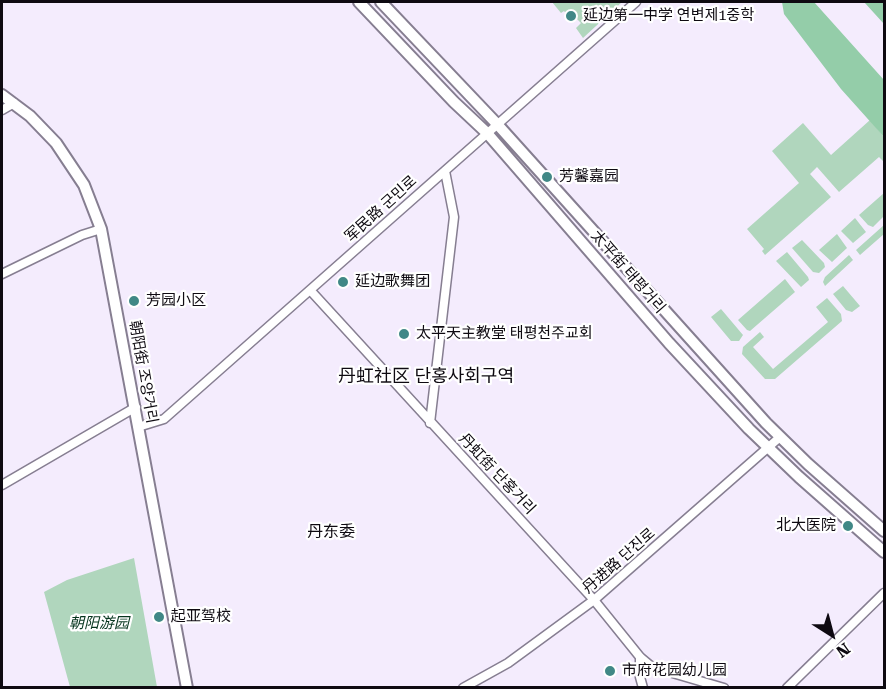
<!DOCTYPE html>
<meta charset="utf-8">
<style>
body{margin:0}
#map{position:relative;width:886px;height:689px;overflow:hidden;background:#f4ecfd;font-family:"Roboto Serif",serif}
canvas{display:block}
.frame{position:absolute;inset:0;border:3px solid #0e0a11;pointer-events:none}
.north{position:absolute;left:802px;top:605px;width:60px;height:60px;-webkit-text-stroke:4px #fff;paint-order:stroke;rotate:144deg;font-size:16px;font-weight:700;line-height:24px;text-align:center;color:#0e0a11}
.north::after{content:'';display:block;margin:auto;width:21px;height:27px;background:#0e0a11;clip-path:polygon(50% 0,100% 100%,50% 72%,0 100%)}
</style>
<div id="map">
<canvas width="886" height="689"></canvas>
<div class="frame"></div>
<div class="north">N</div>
</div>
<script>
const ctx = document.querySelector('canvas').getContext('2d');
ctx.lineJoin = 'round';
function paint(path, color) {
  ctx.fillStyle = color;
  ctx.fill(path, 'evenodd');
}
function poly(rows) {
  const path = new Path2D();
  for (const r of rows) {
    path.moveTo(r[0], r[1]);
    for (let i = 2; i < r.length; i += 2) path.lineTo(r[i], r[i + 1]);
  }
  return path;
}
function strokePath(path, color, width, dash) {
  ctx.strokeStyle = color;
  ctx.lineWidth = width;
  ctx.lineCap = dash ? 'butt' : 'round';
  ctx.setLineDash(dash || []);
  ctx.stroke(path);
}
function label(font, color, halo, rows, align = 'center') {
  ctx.font = font + ' "Roboto Serif","Noto Sans SC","Noto Sans KR",serif';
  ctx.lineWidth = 4.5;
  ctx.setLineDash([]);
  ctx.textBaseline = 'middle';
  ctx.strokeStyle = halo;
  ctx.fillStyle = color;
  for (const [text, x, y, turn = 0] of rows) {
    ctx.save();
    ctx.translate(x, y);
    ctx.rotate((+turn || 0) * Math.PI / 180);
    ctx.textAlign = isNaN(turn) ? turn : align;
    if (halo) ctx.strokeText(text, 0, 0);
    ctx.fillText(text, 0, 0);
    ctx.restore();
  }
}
paint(poly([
 [552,2,622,2,583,38,576,28,581,23,572,14,569,17,564,11,561,13],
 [870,120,884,137,884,162,879,157,839,192,817,167,810,174,831,197,765,255,762,251,764,249,747,229,799,183,772,151,803,123,831,155],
 [884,193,884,216,873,227,868,225,859,215],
 [855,218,866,232,853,243,841,231],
 [884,225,884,234,860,255,856,250],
 [837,234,847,248,832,262,819,250],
 [802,240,824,263,825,267,819,273,813,272,792,248],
 [787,252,808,277,809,280,801,287,776,261],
 [849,255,853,260,825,286,823,282,825,277],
 [785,279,795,292,750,331,747,330,738,320],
 [843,286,860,306,852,312,846,310,833,294],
 [827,298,841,314,842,321,775,379,765,379,742,354,743,347,760,332,764,337,753,347,773,369,828,322,816,307],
 [721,309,743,335,739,341,731,341,711,317],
 [134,558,157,687,70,687,44,592,67,580]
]), '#b0d6bd');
paint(poly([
 [782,2,814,2,884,80,884,137,841,89,784,14],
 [864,2,884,2,884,24]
]), '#94cda9');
const minor = poly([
 [2,110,14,103],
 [2,274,82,235,101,229],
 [310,290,594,600,640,657,652,667,724,688],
 [430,423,454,217,445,171],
 [138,427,164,419,636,2],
 [2,485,136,407],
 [640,657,640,677,643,688],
 [463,688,508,663,594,600,780,437],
 [787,688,884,593]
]);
const major = poly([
 [359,2,454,102,487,133,669,343,749,429,799,477,884,552],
 [381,2,497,124,766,423,808,464,884,531],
 [2,95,30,116,56,143,84,185,101,229,187,688]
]);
strokePath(minor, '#867e91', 11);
strokePath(major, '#867e91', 14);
strokePath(minor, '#fff', 8);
strokePath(major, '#fff', 10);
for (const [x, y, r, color] of [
 [571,16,6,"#408886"],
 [547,177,6,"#408886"],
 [343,282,6,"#408886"],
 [134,301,6,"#408886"],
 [404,334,6,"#408886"],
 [848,526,6,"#408886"],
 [159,617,6,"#408886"],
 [610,671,6,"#408886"]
]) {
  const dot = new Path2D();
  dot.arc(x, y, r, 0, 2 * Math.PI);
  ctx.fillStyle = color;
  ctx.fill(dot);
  strokePath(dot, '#fff', 2);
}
label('15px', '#0e0a11', '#fff', [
 ["延边第一中学 연변제1중학",583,16],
 ["芳馨嘉园",559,177],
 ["延边歌舞团",355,282],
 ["芳园小区",146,301],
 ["太平天主教堂 태평천주교회",416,334],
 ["北大医院",836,526,"right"],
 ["起亚驾校",171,617],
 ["市府花园幼儿园",622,671]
], 'left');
label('15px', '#0e0a11', '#fff', [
 ["军民路 군민로",381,209,-42],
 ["太平街 태평거리",628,272,49],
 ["朝阳街 조양거리",143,372,80],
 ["丹虹街 단홍거리",497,474,47],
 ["丹进路 단진로",619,561,-41]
]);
label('italic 15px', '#06351e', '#fff', [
 ["朝阳游园",99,624]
]);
label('16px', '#0e0a11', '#fff', [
 ["丹东委",331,532]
]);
label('18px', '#0e0a11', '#fff', [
 ["丹虹社区 단홍사회구역",426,377]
]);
</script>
